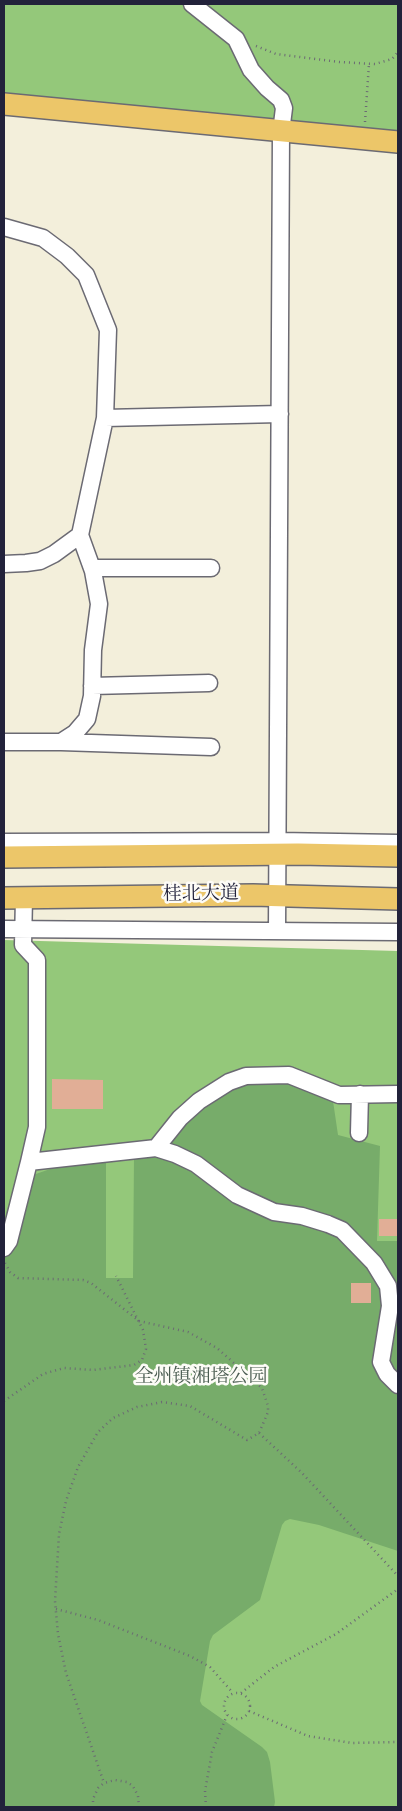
<!DOCTYPE html>
<meta charset="utf-8">
<style>
body{margin:0}
#map{position:relative;width:402px;height:1811px;overflow:hidden;background:#f3efdb;font-family:"Sorts Mill Goudy",serif}
canvas{display:block}
.frame{position:absolute;inset:0;border:5px solid #22223b;pointer-events:none}
</style>
<div id="map">
<canvas width="402" height="1811"></canvas>
<div class="frame"></div>
</div>
<script>
const ctx = document.querySelector('canvas').getContext('2d');
ctx.lineJoin = 'round';
function paint(path, color) {
  ctx.fillStyle = color;
  ctx.fill(path, 'evenodd');
}
function poly(rows) {
  const path = new Path2D();
  for (const r of rows) {
    if (r.length === 3) {
      path.moveTo(r[0] + r[2], r[1]);
      path.arc(r[0], r[1], r[2], 0, 2 * Math.PI);
      continue;
    }
    path.moveTo(r[0], r[1]);
    for (let i = 2; i < r.length; i += 2) path.lineTo(r[i], r[i + 1]);
  }
  return path;
}
function strokePath(path, color, width, dash) {
  ctx.strokeStyle = color;
  ctx.lineWidth = width;
  ctx.lineCap = dash ? 'butt' : 'round';
  ctx.setLineDash(dash || []);
  ctx.stroke(path);
}
function label(font, color, halo, rows, align = 'center') {
  ctx.font = font + ' "Sorts Mill Goudy","Noto Serif SC",serif';
  ctx.lineWidth = 5;
  ctx.setLineDash([]);
  ctx.textBaseline = 'middle';
  ctx.strokeStyle = halo;
  ctx.fillStyle = color;
  for (const [text, x, y, turn = 0] of rows) {
    ctx.save();
    ctx.translate(x, y);
    ctx.rotate((+turn || 0) * Math.PI / 180);
    ctx.textAlign = isNaN(turn) ? turn : align;
    if (halo) ctx.strokeText(text, 0, 0);
    ctx.fillText(text, 0, 0);
    ctx.restore();
  }
}
paint(poly([
 [4,4,398,4,398,142,4,104],
 [4,940,398,951,398,1807,4,1807]
]), '#94c87a');
paint(poly([
 [279,1080,300,1086,333,1101,338,1135,380,1146,377,1241,398,1241,398,1551,319,1525,290,1519,285,1521,282,1525,260,1600,213,1635,210,1641,200,1701,202,1705,262,1747,267,1752,270,1762,275,1802,274,1807,4,1807,4,1256,33,1175,53,1168,106,1161,106,1278,133,1278,134,1157,208,1103,240,1085]
]), '#77ac6a');
paint(poly([
 [52,1079,103,1080,103,1109,52,1109],
 [379,1219,398,1219,398,1236,379,1236],
 [351,1283,371,1283,371,1303,351,1303]
]), '#e1ae96');
const minor = poly([
 [192,4,236,39,251,70,267,88,281,100,284,108,281,132,277,931],
 [4,227,43,238,67,256,86,275,108,330,105,418,80,535,54,554,40,561,26,563,4,564],
 [105,418,280,414],
 [92,568,211,568],
 [92,686,209,683],
 [4,742,61,742,75,733,87,719,92,696,93,650,99,604,93,571,80,535],
 [61,742,211,747],
 [4,842,279,841,398,843],
 [24,897,23,945,37,960,37,1127,29,1162,156,1148,175,1154,196,1164,237,1195,274,1212,302,1216,328,1224,342,1230,374,1263,388,1286,390,1306,381,1362,387,1374,398,1385],
 [4,929,398,932],
 [359,1133,360,1094],
 [156,1148,180,1118,199,1101,229,1082,246,1076,289,1075,339,1095,398,1094],
 [4,1248,9,1241,29,1162]
]);
const major = poly([
 [4,104,398,142],
 [4,857,298,854,398,856],
 [4,898,253,895,398,899]
]);
strokePath(minor, '#6b6a73', 19);
strokePath(major, '#6b6a73', 24);
strokePath(poly([
 [256,46,276,54,339,62,375,64,392,59,398,52],
 [365,122,369,64],
 [5,1263,10,1272,18,1278,83,1280,91,1283,139,1321,188,1332,217,1348,262,1388,268,1406,268,1412,259,1433,247,1440,190,1406,162,1402,137,1407,113,1418,98,1432,78,1467,66,1501,59,1534,55,1601,58,1634,66,1673,104,1783],
 [4,1401,43,1374,64,1368,93,1370,134,1365,142,1360,146,1349,143,1330,116,1276],
 [259,1433,302,1473,398,1576],
 [56,1609,98,1620,190,1656,210,1667,233,1693],
 [237,1706,13],
 [241,1693,274,1667,336,1634,398,1589],
 [249,1711,308,1736,352,1743,398,1742],
 [93,1807,93,1799,98,1788,104,1783,115,1780,127,1782,133,1786,138,1796,139,1807],
 [206,1807,205,1791,212,1752,227,1715]
]), '#6b6a73', 2.5, [1, 4]);
strokePath(minor, '#fff', 16);
strokePath(major, '#ecc669', 21);
label('19px', '#22223b', '#fdfcf7', [
 ["桂北大道",201,896,-1]
]);
label('19px', '#4a5c51', '#fdfcf7', [
 ["全州镇湘塔公园",201,1379]
]);
</script>
